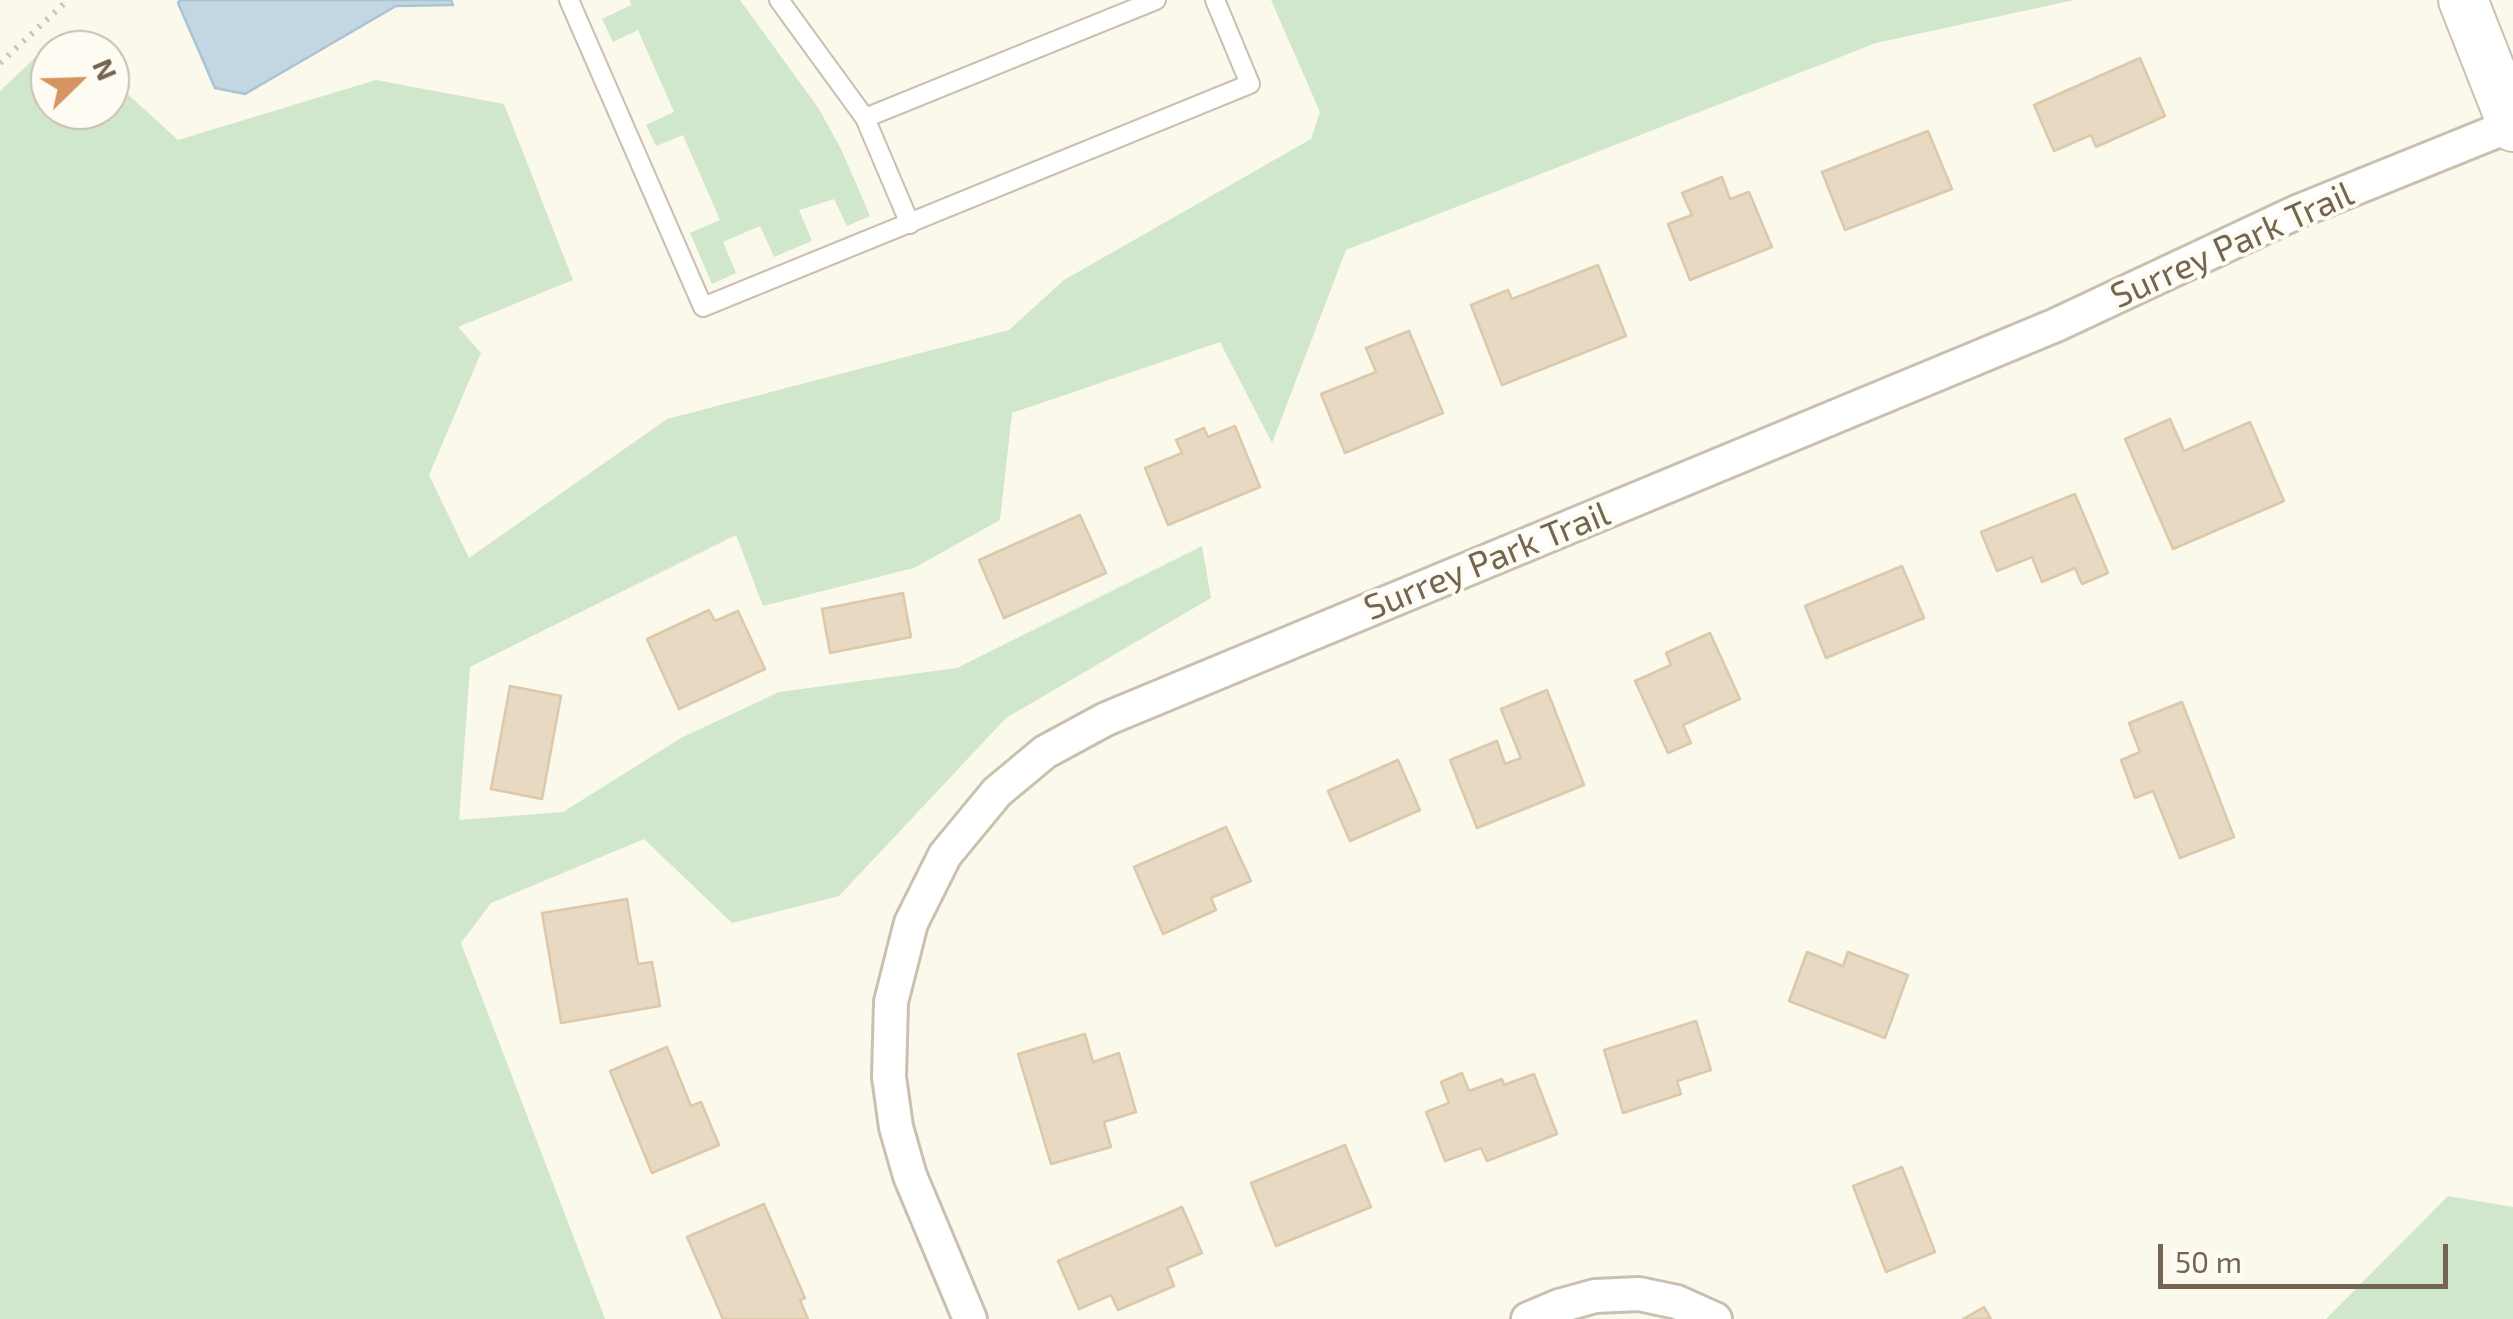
<!DOCTYPE html>
<style>
body{margin:0}
#map{position:relative;width:2513px;height:1319px;overflow:hidden;background:#fbf8ec;font-family:"Exo 2",sans-serif}
canvas{display:block}
.north{position:absolute;left:30px;top:30px;width:100px;height:100px;box-sizing:border-box;background:#fdfbf2;border:2px solid #c6bfb2;border-radius:50%;rotate:67deg;font-size:28px;font-weight:700;line-height:40px;text-align:center;color:#736551}
.north::after{content:'';display:block;margin:auto;width:35px;height:45px;background:#d59461;clip-path:polygon(50% 0,100% 100%,50% 72%,0 100%)}
.scale{position:absolute;left:2158px;top:1244px;width:290px;height:45px;box-sizing:border-box;border:5px solid #736551;border-top:0;padding-left:12px;font-size:30px;line-height:35px;white-space:nowrap;color:#736551;-webkit-text-stroke:8px #fdfbf2;paint-order:stroke}
</style>
<div id="map">
<canvas width="2513" height="1319"></canvas>
<div class="north">N</div>
<div class="scale">50 m</div>
</div>
<script>
const ctx = document.querySelector('canvas').getContext('2d');
ctx.lineJoin = 'round';
function paint(path, color) {
  ctx.fillStyle = color;
  ctx.fill(path, 'evenodd');
}
function poly(rows) {
  const path = new Path2D();
  for (const r of rows) {
    path.moveTo(r[0], r[1]);
    for (let i = 2; i < r.length; i += 2) path.lineTo(r[i], r[i + 1]);
  }
  return path;
}
function strokePath(path, color, width, dash) {
  ctx.strokeStyle = color;
  ctx.lineWidth = width;
  ctx.lineCap = dash ? 'butt' : 'round';
  ctx.setLineDash(dash || []);
  ctx.stroke(path);
}
function label(font, color, halo, rows, align = 'center') {
  ctx.font = font + ' "Exo 2",sans-serif';
  ctx.lineWidth = 8;
  ctx.setLineDash([]);
  ctx.textBaseline = 'middle';
  ctx.strokeStyle = halo;
  ctx.fillStyle = color;
  for (const [text, x, y, turn = 0] of rows) {
    ctx.save();
    ctx.translate(x, y);
    ctx.rotate((+turn || 0) * Math.PI / 180);
    ctx.textAlign = isNaN(turn) ? turn : align;
    if (halo) ctx.strokeText(text, 0, 0);
    ctx.fillText(text, 0, 0);
    ctx.restore();
  }
}
paint(poly([
 [630,0,740,0,819,109,841,149,870,216,847,226,834,199,799,210,812,241,774,257,760,226,723,242,736,273,712,284,690,233,720,220,683,135,656,146,646,125,674,112,638,30,613,42,602,19,631,5],
 [1271,0,2074,0,1876,43,1346,250,1272,443,1220,342,1012,413,1000,520,914,568,763,606,736,535,470,667,459,820,563,812,681,738,779,692,957,668,1202,546,1211,598,1006,718,839,896,732,923,644,839,491,903,461,943,605,1319,0,1319,0,91,61,33,80,50,50,50,50,110,110,110,110,78,178,140,376,80,504,104,573,280,458,327,481,353,429,475,469,558,667,419,1009,330,1064,280,1311,139,1320,112],
 [2448,1196,2513,1207,2513,1319,2326,1319]
]), '#d1e7cb');
const water = poly([
 [180,0,451,0,453,5,396,6,245,94,215,88,178,3,180,0]
]);
paint(water, '#c2d7e2');
strokePath(water, '#aac3d3', 2.5);
const building = poly([
 [2140,58,2165,116,2096,147,2091,135,2054,151,2034,105,2140,58],
 [1928,131,1952,189,1845,230,1822,172,1928,131],
 [1722,177,1730,199,1749,192,1772,247,1690,280,1668,224,1692,215,1682,193,1722,177],
 [1598,265,1626,336,1502,385,1471,305,1508,290,1512,299,1598,265],
 [1409,331,1443,413,1345,453,1321,394,1376,372,1366,348,1409,331],
 [2170,419,2184,451,2250,422,2284,501,2173,549,2125,439,2170,419],
 [1235,426,1260,487,1168,525,1145,468,1182,453,1176,440,1204,428,1208,437,1235,426],
 [2075,494,2108,573,2082,584,2075,568,2042,582,2032,557,1997,571,1981,532,2075,494],
 [1080,515,1106,573,1004,618,979,560,1080,515],
 [1902,566,1924,618,1826,658,1805,606,1902,566],
 [903,593,911,637,830,653,822,609,903,593],
 [709,610,715,621,738,611,765,669,679,709,647,639,709,610],
 [1710,633,1740,699,1683,725,1691,743,1668,753,1635,681,1671,665,1666,653,1710,633],
 [510,686,561,696,542,799,491,789,510,686],
 [1547,690,1584,785,1477,828,1450,760,1497,741,1505,764,1521,758,1501,709,1547,690],
 [2182,702,2234,837,2180,858,2153,791,2135,798,2121,760,2140,752,2129,723,2182,702],
 [1398,760,1420,810,1350,841,1328,791,1398,760],
 [1226,827,1251,881,1211,898,1216,910,1163,934,1134,867,1226,827],
 [627,899,638,964,652,962,660,1006,561,1023,542,913,627,899],
 [1807,952,1843,966,1848,952,1908,975,1885,1038,1789,1001,1807,952],
 [1696,1021,1711,1070,1677,1081,1681,1094,1623,1113,1604,1050,1696,1021],
 [1085,1034,1093,1062,1119,1053,1136,1112,1104,1122,1111,1147,1051,1164,1018,1054,1085,1034],
 [667,1047,691,1106,701,1102,719,1145,652,1173,610,1071,667,1047],
 [1462,1073,1469,1091,1502,1079,1504,1085,1534,1074,1557,1134,1487,1161,1481,1148,1445,1161,1426,1112,1449,1103,1441,1082,1462,1073],
 [1345,1145,1371,1207,1276,1246,1251,1183,1345,1145],
 [1902,1167,1935,1252,1886,1272,1853,1186,1902,1167],
 [764,1204,805,1298,800,1300,808,1319,723,1319,687,1237,764,1204],
 [1182,1207,1202,1253,1167,1268,1174,1286,1118,1310,1111,1295,1079,1309,1058,1261,1182,1207],
 [1984,1307,1991,1319,1963,1319,1984,1307]
]);
paint(building, '#e8d9c2');
strokePath(building, '#ddc8a9', 2.5);
const lane = poly([
 [569,0,703,307,1250,84,1215,0],
 [779,0,865,118,1156,0],
 [865,118,910,224]
]);
const street = poly([
 [970,1319,910,1176,896,1127,889,1077,891,1002,911,923,945,855,997,792,1045,752,1106,719,2056,325,2299,211,2512,125],
 [1528,1319,1559,1306,1595,1296,1639,1294,1677,1302,1715,1319]
]);
const secondary = poly([
 [2463,0,2513,127]
]);
strokePath(lane, '#c9c0b0', 22);
strokePath(street, '#c9c0b0', 38);
strokePath(secondary, '#ccc2af', 52);
strokePath(poly([
 [0,63,68,0]
]), '#d2c2a9', 6, [2.5, 8]);
strokePath(lane, '#fff', 18);
strokePath(street, '#fff', 32);
strokePath(secondary, '#fff', 48);
label('35px', '#736551', '#fdfbf2', [
 ["Surrey Park Trail",2232,245,-24],
 ["Surrey Park Trail",1487,561,-22]
]);
</script>
